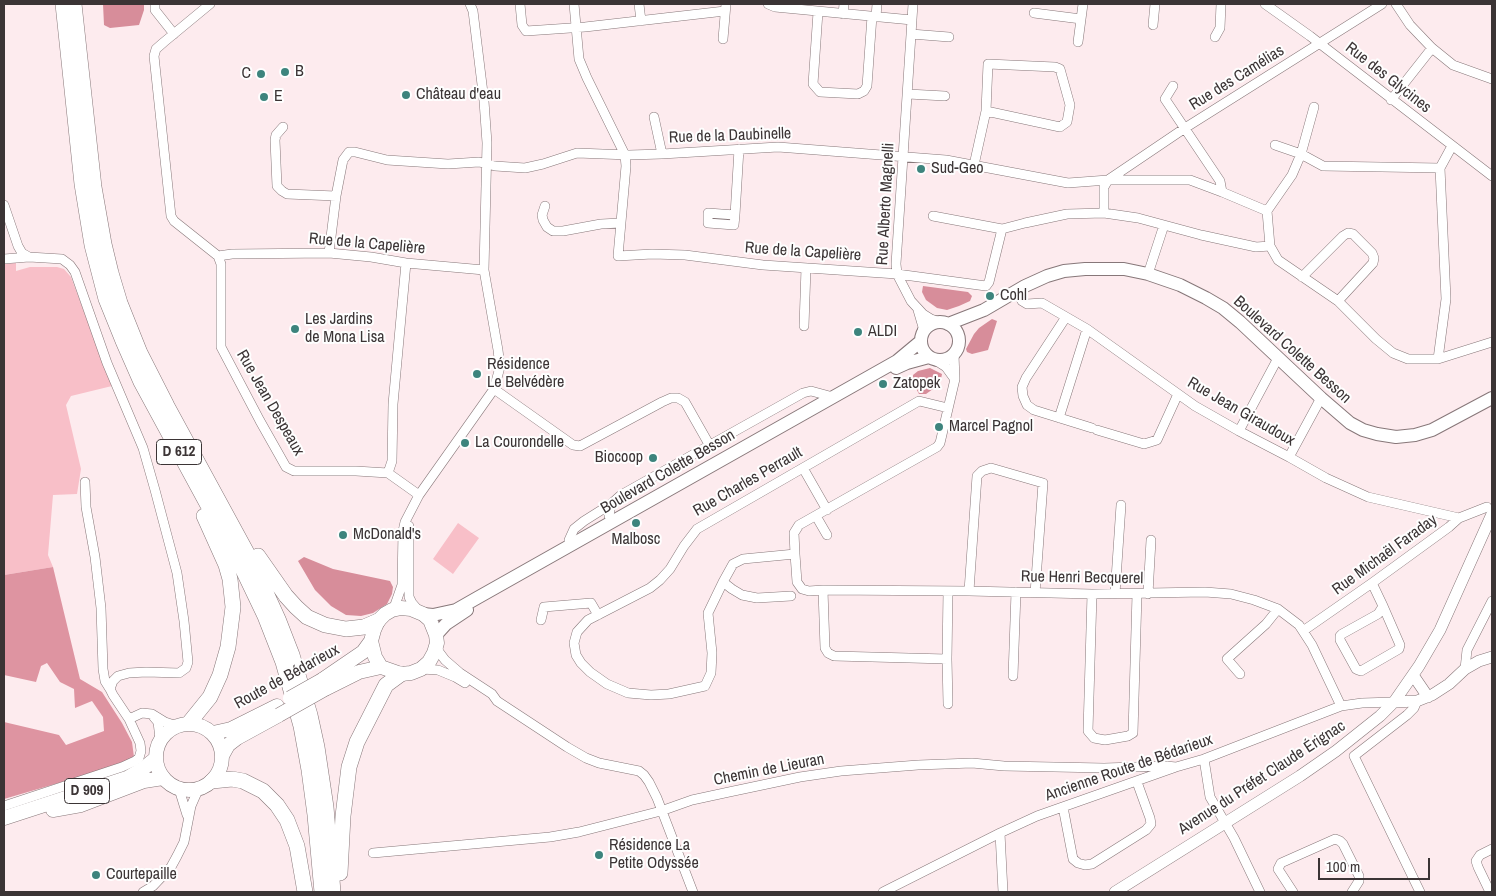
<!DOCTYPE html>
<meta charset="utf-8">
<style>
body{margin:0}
#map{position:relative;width:1496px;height:896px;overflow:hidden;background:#fdebee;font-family:"Archivo Narrow",sans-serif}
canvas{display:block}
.frame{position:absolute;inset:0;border:5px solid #3b3435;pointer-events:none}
.scale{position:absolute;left:1318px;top:858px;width:112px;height:22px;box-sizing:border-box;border:2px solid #3b3435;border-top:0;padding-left:6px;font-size:15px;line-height:18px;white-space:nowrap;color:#3b3435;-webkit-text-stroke:4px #fefefe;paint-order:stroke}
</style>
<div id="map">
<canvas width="1496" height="896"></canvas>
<div class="frame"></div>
<div class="scale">100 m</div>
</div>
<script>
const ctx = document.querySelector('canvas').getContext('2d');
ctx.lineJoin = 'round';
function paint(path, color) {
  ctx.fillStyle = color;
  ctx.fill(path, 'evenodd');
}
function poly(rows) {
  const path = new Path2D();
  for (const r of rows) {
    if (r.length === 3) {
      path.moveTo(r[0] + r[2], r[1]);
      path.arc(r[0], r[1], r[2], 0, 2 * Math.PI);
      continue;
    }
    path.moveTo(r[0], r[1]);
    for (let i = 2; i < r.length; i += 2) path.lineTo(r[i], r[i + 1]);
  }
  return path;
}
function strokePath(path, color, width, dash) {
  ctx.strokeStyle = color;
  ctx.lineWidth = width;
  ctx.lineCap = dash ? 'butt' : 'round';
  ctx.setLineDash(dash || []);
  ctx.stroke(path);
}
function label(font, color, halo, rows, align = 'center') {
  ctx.font = font + ' "Archivo Narrow",sans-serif';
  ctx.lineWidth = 4;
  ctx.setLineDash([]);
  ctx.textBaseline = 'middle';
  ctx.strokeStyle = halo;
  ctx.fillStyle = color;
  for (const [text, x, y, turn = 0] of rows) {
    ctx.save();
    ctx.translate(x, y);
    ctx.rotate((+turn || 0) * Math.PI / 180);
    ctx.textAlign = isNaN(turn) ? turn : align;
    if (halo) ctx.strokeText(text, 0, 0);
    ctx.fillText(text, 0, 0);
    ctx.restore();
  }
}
paint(poly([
 [16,263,16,271,30,267,57,267,64,269,71,277,112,386,71,396,66,405,81,469,77,494,53,495,48,555,53,567,4,575,4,264],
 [458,523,479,538,453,574,433,559]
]), '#f8bfc8');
paint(poly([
 [53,567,80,679,102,692,122,723,132,742,134,757,113,767,4,799,4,722,59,735,66,745,104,731,103,717,92,701,75,708,74,689,60,682,47,663,41,666,36,682,4,675,4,575]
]), '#de94a1');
paint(poly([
 [103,4,144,4,144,10,139,25,110,28,104,25],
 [923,286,968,292,972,296,970,301,959,306,947,310,937,308,926,300,922,292],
 [992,319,997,321,988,350,972,354,967,352,966,349,974,334,979,328],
 [930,368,942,374,941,379,933,389,926,394,919,394,913,383,913,375,918,371],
 [304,557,333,569,390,581,393,587,392,594,387,604,373,613,361,616,346,615,331,606,315,590,298,561]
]), '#d78d9a');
const minor = poly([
 [155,4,155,10,174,34],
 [210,4,164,42,156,49,154,56,171,216,174,221,218,256,221,264,221,347,260,421,286,467,294,471,356,471,388,473],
 [520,4,522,25,526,31,585,27,725,11],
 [574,4,579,59,587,78,625,155,626,166,618,256,652,254,685,255,763,265,897,274,986,286,989,282,1002,229],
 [639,4,641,21],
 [768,4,775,7,912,20],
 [913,4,896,264,897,274,911,301,923,314,931,319,939,322],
 [1265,4,1310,36,1492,176],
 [1396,4,1410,25,1432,48,1453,65,1492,79],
 [818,12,813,84,820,92,858,94,864,91,867,86,872,16],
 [1034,13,1081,19],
 [843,14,844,4],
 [876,17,877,4],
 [1153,25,1155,4],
 [911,34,949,37],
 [1215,37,1220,28,1221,4],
 [723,39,726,4],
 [1078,42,1083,4],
 [1173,86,1165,99,1220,181,1222,192],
 [908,94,945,96],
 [1391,100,1432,48],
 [654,117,662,154],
 [283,127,276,135,275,140,277,186,282,191,287,194,336,196],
 [1275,145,1301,154,1323,166,1440,168],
 [974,165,986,111,1060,127,1067,122,1070,105,1060,69,1055,67,988,64,986,111],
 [4,205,18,246,22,253,29,257],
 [545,206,542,215,543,220,547,227,553,231,563,231,601,224,620,223],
 [1267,211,1292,175,1301,154,1314,107],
 [1104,213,1104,187,1108,180,1185,128,1382,4],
 [735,215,734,225,708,223,708,213,735,215,739,149],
 [933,216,1002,229,1025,223,1067,214,1104,213,1138,218,1201,235,1256,247,1270,246],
 [329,253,336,196,343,160,349,152,355,152,387,160,448,164,479,162,495,166,525,168,543,164,577,153,629,155,662,154,778,147,946,160,1068,183,1108,180,1190,180,1222,192,1267,211,1270,246,1278,260,1338,301,1376,339,1393,353,1408,359,1438,359,1492,342],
 [218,256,232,254,329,253,371,257,406,263,484,270],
 [4,259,29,257,62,259,70,265,75,272,107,363,143,448,155,490,177,573,184,621,188,662,186,668,179,673,146,672,129,673,118,676,113,681,110,689,113,695,129,719,142,713,152,714,165,722,177,726],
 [406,263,393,404,392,461,388,473,419,495],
 [1148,274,1164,225],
 [1302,277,1343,236,1348,233,1353,234,1372,253,1374,258,1373,263,1338,301],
 [1017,291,1022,301,1027,304,1042,303,1087,329,1195,406,1239,431,1289,457,1326,478,1368,497,1459,518],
 [918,310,923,327,922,334],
 [1066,317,1026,378,1022,387,1023,396,1027,405,1034,410,1092,428],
 [804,326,806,268],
 [954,355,955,379,940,443,937,447,799,525,794,533,795,554,797,582,802,589,809,591,823,590,969,591,1092,594,1205,592,1231,594,1254,600,1278,609,1299,625,1312,645,1341,706],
 [1438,359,1446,299,1440,168,1452,146],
 [935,360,946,367,954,378],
 [494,389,573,445,580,446,662,402,671,398,678,398,685,402,710,446],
 [1059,418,1087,329],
 [1097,430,1144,444,1157,440,1178,394],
 [1239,431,1278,358],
 [1289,457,1321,398],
 [803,468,827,510],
 [85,482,86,507,95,557,101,608,103,669,105,681,110,689],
 [609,516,611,504],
 [816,516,827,535],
 [409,526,409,597,412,603,418,610],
 [569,540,574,529,584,521,611,504,621,495,803,393,811,391,833,397],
 [795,554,743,559,733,564,723,582,708,613,712,653,711,673,705,686,669,694,651,695,628,693,607,684,590,672,581,663,576,655,574,643,577,632,588,620,650,588,660,580,670,569,684,546,697,529,919,401,948,408],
 [723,582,732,589,742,595,757,598,791,596],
 [1372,583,1383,606,1380,611,1378,614,1342,634,1340,636,1340,640,1356,669,1358,670,1361,671,1399,649,1400,645,1383,606],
 [823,590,825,648,828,653,834,656,947,659,948,591],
 [969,591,977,476,982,471,991,468,1043,483,1035,593],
 [1092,594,1088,731,1094,738,1105,740,1128,736,1133,733,1137,594],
 [1115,594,1121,505],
 [1148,594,1151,540],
 [392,610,395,605,402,585,403,531,405,522,419,495,494,389,500,367,498,350,484,270,487,143,484,101,473,11,470,4],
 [541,620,544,607,591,603,598,615],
 [1303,631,1372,583,1449,527,1459,518,1487,507],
 [437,646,439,652,445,660,460,673,492,694,497,701,567,747,586,758,599,763,639,771,644,775,649,782,657,798,693,892],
 [947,659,948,704],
 [421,669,438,670,455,677,465,683],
 [1465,669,1467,650,1492,601],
 [1240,674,1227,659,1266,624,1278,609],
 [1013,676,1016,592],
 [1417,701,1414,708,1407,715,1354,756,1420,892],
 [153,716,158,722,160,739],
 [1204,759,1210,797,1234,838,1260,892],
 [179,789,187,815],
 [4,806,122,767,135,761,139,758,141,751,140,743,129,719],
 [1063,807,1073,859,1078,863,1085,865,1092,864,1146,830,1151,824,1150,818,1137,782],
 [1000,833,1003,892],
 [373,853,550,837,579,832,661,811,692,800,729,792,800,777,841,771,918,765,972,763,1004,766,1104,768,1166,766,1176,767],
 [143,892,153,886,171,867,177,856,184,842,191,806,198,790],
 [883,892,1000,833,1037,816,1176,767,1204,759,1341,706,1362,703,1394,702],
 [1293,892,1278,869,1281,863,1335,839,1340,841,1343,844,1359,876,1359,881,1352,892],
 [1490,892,1478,867,1476,861,1480,855,1492,849]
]);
const tertiary = poly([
 [1413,675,1428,697],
 [1394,702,1417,701,1432,695,1449,684,1465,669,1479,661,1492,657],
 [1115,892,1300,776,1336,751,1380,716,1394,702,1419,666,1440,630,1492,514]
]);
const secondary = poly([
 [940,341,19],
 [948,324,984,310,1025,286,1047,276,1064,271,1085,269,1124,269,1148,274,1180,285,1206,298,1223,308,1240,322,1321,398,1350,423,1363,430,1377,434,1396,437,1415,435,1432,430,1492,398],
 [896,368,907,363,929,357],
 [423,614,433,615,456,610,477,598,897,361,921,341],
 [436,635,446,624,467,610]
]);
const primary = poly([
 [401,608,411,609,423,614,430,620,436,635,437,643,434,653,429,662,421,669,411,673,401,674,381,667,375,657,371,641,374,630,378,621,385,614,392,610,401,608],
 [322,680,363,652,371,641],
 [325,689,359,672,381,667],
 [189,757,33],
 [213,733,231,729,277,706],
 [223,754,228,745,237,738,279,715],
 [53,810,81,805,144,781,163,778],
 [4,818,127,778,144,768,155,759]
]);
const trunk = poly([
 [63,4,82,184,92,245,106,299,123,341,141,382,243,570,265,616,283,662,301,726,309,770,315,815,322,892],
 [74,4,94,187,104,244,111,273,120,303,140,353,167,406,253,564,278,619,292,655,310,715,317,747,326,807,333,892],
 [258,556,286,596,296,607,307,617,325,625,346,629,364,627,378,621],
 [189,723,210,697,220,675,228,647,233,607,230,579,226,565,204,516],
 [212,781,232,779,243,781,263,791,277,805,287,820,297,846,305,892],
 [340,873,343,816,349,767,357,742,386,685,401,674]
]);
strokePath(minor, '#877779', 10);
strokePath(tertiary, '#877779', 12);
strokePath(secondary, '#877779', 14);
strokePath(primary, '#877779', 15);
strokePath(trunk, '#877779', 16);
strokePath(minor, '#fff', 9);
strokePath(tertiary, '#fff', 11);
strokePath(secondary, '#fff', 12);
strokePath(primary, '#fff', 14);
strokePath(trunk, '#fff', 15);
const primaryBridge = poly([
 [290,698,322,680],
 [279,715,325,689]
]);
strokePath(primaryBridge, '#877779', 15, []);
strokePath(primaryBridge, '#fff', 14);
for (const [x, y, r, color] of [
 [285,72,5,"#3d847d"],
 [261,74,5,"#3d847d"],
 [406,95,5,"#3d847d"],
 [264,97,5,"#3d847d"],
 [921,169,5,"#3d847d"],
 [990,296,5,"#3d847d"],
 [295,329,5,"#3d847d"],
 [858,332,5,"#3d847d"],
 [477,374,5,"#3d847d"],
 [883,384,5,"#3d847d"],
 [939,427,5,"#3d847d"],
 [465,443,5,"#3d847d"],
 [653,458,5,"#3d847d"],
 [636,523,5,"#3d847d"],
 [343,535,5,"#3d847d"],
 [599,855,5,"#3d847d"],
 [96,875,5,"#3d847d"]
]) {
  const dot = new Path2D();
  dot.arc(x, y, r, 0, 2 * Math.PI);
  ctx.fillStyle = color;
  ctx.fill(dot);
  strokePath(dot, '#fefefe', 2);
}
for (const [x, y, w] of [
 [179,452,45],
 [87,791,45]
]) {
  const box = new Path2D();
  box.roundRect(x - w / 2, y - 12.5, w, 25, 4);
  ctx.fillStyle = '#fefefe';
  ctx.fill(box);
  strokePath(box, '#3b3435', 1);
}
label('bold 15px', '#3b3435', null, [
 ["D 612",179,452],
 ["D 909",87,791]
]);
label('16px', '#3b3435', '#fefefe', [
 ["B",295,72],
 ["C",251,74,"right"],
 ["Château d'eau",416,95],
 ["E",274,97],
 ["Sud-Geo",931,169],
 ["Cohl",1000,296],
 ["Les Jardins",305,320],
 ["de Mona Lisa",305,338],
 ["ALDI",868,332],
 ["Résidence",487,365],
 ["Le Belvédère",487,383],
 ["Zatopek",893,384],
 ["Marcel Pagnol",949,427],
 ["La Courondelle",475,443],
 ["Biocoop",643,458,"right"],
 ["McDonald's",353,535],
 ["Malbosc",636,540,"center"],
 ["Résidence La",609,846],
 ["Petite Odyssée",609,864],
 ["Courtepaille",106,875]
], 'left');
label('16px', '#3b3435', '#fefefe', [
 ["Rue des Camélias",1237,78,-32],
 ["Rue des Glycines",1388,78,38],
 ["Rue de la Daubinelle",730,136,-2],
 ["Rue Alberto Magnelli",886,204,-87],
 ["Rue de la Capelière",367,244,5],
 ["Rue de la Capelière",803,252,4],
 ["Boulevard Colette Besson",1292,350,42],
 ["Rue Jean Despeaux",270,403,60],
 ["Rue Jean Giraudoux",1241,412,30],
 ["Boulevard Colette Besson",668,472,-30],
 ["Rue Charles Perrault",748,482,-30],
 ["Rue Michaël Faraday",1385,555,-36],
 ["Rue Henri Becquerel",1082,578,1],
 ["Route de Bédarieux",287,677,-29],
 ["Ancienne Route de Bédarieux",1129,768,-19],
 ["Chemin de Lieuran",769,770,-11],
 ["Avenue du Préfet Claude Érignac",1262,778,-33]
]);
</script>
